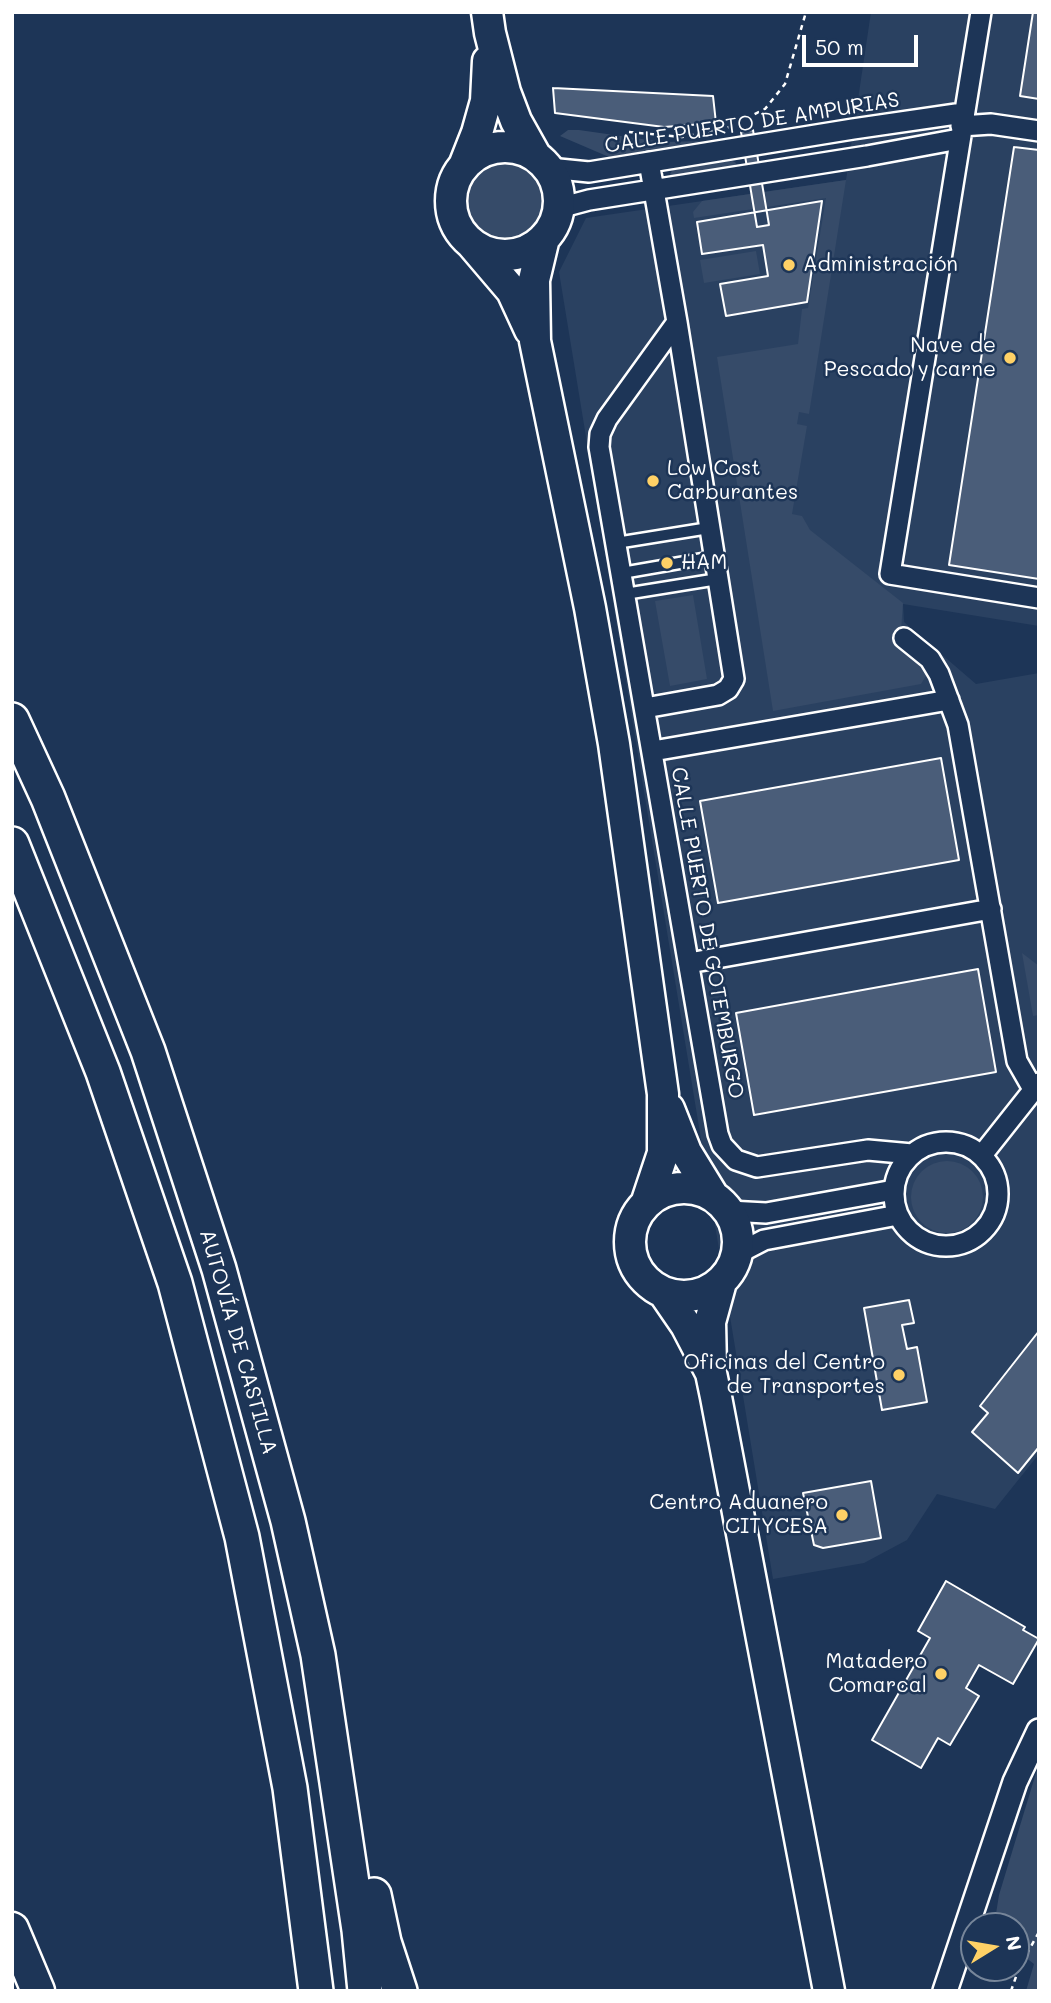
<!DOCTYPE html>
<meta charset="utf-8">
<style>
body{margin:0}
#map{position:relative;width:1051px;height:2003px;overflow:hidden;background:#1d3557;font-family:Mali,sans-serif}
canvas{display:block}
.frame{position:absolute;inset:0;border:14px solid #fff;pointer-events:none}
.north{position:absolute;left:960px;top:1912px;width:70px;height:70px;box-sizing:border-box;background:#1d3557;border:2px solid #77869a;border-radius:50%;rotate:79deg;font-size:19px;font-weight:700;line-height:28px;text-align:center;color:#fff}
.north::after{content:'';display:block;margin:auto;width:24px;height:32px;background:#ffd166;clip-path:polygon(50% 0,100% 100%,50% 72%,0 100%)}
.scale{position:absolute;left:802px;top:35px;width:116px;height:32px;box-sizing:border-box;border:4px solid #fff;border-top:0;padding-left:9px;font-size:21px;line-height:24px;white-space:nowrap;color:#fff;-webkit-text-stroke:5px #1d3557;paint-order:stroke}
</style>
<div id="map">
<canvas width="1051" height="2003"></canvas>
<div class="frame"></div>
<div class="north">N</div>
<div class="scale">50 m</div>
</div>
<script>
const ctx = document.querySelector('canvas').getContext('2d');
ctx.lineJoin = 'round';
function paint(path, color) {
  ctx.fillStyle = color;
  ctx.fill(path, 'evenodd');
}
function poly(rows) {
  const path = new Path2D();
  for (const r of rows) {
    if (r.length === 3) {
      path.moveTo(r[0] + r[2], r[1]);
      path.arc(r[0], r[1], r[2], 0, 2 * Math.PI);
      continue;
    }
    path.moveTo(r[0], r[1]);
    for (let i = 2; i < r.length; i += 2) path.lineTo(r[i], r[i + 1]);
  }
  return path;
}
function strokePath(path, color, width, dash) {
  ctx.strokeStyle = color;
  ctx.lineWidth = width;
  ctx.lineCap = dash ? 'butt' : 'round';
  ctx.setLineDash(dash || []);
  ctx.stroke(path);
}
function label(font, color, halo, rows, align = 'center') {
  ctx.font = font + ' Mali,sans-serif';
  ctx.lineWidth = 5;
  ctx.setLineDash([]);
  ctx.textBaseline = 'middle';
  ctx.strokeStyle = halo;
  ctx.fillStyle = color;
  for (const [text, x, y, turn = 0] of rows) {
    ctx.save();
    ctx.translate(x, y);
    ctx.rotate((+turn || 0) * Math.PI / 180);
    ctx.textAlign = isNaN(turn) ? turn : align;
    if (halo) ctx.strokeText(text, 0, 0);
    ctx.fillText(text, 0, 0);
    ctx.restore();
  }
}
paint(poly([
 [871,12,1039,12,1039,626,903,604,904,622,976,684,1039,673,1039,1454,995,1509,937,1494,907,1540,864,1563,773,1579,559,272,586,218,846,180]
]), '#2a4161');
paint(poly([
 [568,130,579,130,663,142,703,141,609,157,560,136],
 [505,199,40],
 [731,160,736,163,734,168,673,178,670,174,673,169],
 [846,180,809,414,799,412,797,424,807,426,792,514,802,516,810,530,903,603,900,646,922,664,927,674,921,684,773,711,717,357,798,344,802,309,808,308,826,198,694,218,693,212,702,201],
 [756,251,760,274,704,283,700,260],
 [693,595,707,679,670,686,655,601],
 [1022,953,1039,966,1039,1015,1033,1016],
 [947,1197,36],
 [1039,1763,1039,1991,1026,1991,1034,1964,1016,1950,1016,1926,994,1926,999,1895]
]), '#364b69');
const building = poly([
 [1033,12,1039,12,1039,99,1020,96,1033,12],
 [553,88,713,96,716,123,664,127,555,113,553,88],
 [753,130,769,225,757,227,741,132,753,130],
 [1014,147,1039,150,1039,579,949,565,1014,147],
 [822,201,807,302,726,316,720,284,768,276,763,245,702,254,697,222,822,201],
 [941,758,959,860,718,903,700,801,941,758],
 [978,969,996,1072,754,1115,736,1013,978,969],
 [909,1300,914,1323,902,1325,907,1349,917,1347,927,1402,882,1410,864,1308,909,1300],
 [1039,1331,1039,1447,1018,1473,972,1432,988,1413,980,1406,1039,1331],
 [871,1481,881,1538,823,1548,814,1545,803,1493,871,1481],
 [946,1581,1025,1627,1023,1630,1039,1639,1013,1684,979,1665,966,1688,979,1696,950,1745,938,1738,921,1768,872,1740,930,1638,918,1631,946,1581]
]);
paint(building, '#4a5d79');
strokePath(building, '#fff', 2);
const service = poly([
 [616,543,709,528],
 [622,573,714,557],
 [625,594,718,579]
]);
const minor = poly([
 [981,12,890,574,1039,598],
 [961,126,991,124,1039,131],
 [549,168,589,172,853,129,963,113],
 [559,208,589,200,867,156,959,139],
 [677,322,607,419,600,434,599,447,718,1134,722,1145,736,1160,757,1167,868,1150,912,1154],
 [904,638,930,659,939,674,958,725,1017,1061,1033,1089],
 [645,708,718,695,728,689,734,679,677,322,649,162],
 [653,751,949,700],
 [689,963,991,909],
 [946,1194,52],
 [982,1155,1039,1083],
 [729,1211,766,1213,894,1190],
 [737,1254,764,1240,898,1215]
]);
const tertiary = poly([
 [945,1991,1015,1782,1039,1731]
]);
const primary = poly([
 [487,12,490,33,505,92,516,121,535,155],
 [505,201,54],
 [464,166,477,133,486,101,488,61],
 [544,238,534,280,535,341,590,608,614,744,663,1094,663,1153,647,1201],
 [472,244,512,291,530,330],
 [669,1109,686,1152,713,1196],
 [684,1242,54],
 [664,1293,686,1325,711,1373,716,1397,829,1991],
 [711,1368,710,1322,721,1282]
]);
const trunk = poly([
 [12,1929,38,1991]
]);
const motorway = poly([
 [12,720,48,798,148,1051,219,1269,288,1521,318,1655,359,1930,365,1991],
 [12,844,103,1072,175,1283,242,1537,290,1788,316,1991],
 [374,1895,384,1942,400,1991]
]);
strokePath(service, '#fff', 15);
strokePath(minor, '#fff', 24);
strokePath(tertiary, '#fff', 28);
strokePath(primary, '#fff', 35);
strokePath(trunk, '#fff', 37);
strokePath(motorway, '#fff', 38);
strokePath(poly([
 [629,132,682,137,727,128,765,109,785,84,806,12],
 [1011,1991,1019,1968,1039,1932]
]), '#fff', 2.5, [5, 5]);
strokePath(service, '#1d3557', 10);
strokePath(minor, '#1d3557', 19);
strokePath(tertiary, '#1d3557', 23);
strokePath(primary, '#1d3557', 30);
strokePath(trunk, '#1d3557', 32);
strokePath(motorway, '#1d3557', 33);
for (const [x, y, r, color] of [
 [789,265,7,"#ffd166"],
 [1010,358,7,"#ffd166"],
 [653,481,7,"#ffd166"],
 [667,563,7,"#ffd166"],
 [899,1375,7,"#ffd166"],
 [842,1515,7,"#ffd166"],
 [941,1674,7,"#ffd166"]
]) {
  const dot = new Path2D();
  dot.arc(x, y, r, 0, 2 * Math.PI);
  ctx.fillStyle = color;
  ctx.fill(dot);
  strokePath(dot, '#1d3557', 2.5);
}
label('21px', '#fff', '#1d3557', [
 ["CALLE PUERTO DE AMPURIAS",752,123,-9],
 ["CALLE PUERTO DE GOTEMBURGO",707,933,80],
 ["AUTOVÍA DE CASTILLA",238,1342,74]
]);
label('21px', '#fff', '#1d3557', [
 ["Administración",803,265,"left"],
 ["Nave de",996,346],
 ["Pescado y carne",996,370],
 ["Low Cost",667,469,"left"],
 ["Carburantes",667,493,"left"],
 ["HAM",681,563,"left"],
 ["Oficinas del Centro",885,1363],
 ["de Transportes",885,1387],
 ["Centro Aduanero",828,1503],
 ["CITYCESA",828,1527],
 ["Matadero",927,1662],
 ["Comarcal",927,1686]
], 'right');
</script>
